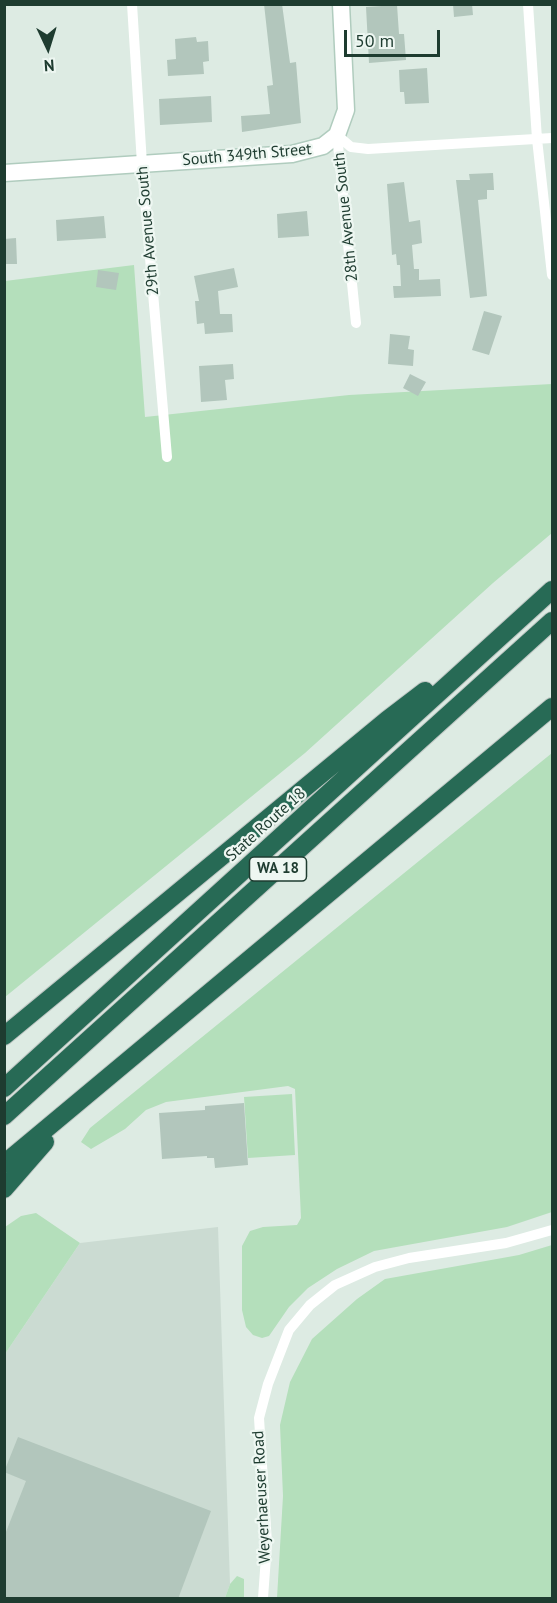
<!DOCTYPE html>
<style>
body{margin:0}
#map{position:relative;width:557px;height:1603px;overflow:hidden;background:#ddebe3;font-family:"PT Sans",sans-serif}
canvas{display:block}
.frame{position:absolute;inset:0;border:6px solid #1e3c30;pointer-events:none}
.north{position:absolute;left:18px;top:18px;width:60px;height:60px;-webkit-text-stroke:4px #eef7f2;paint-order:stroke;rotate:176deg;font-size:16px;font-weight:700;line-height:24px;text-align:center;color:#1e3c30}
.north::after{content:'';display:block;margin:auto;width:21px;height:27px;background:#1e3c30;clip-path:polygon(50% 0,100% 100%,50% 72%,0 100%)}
.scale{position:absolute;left:344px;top:30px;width:96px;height:27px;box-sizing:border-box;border:3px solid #1e3c30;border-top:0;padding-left:8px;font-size:18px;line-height:21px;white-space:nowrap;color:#1e3c30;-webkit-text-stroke:4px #eef7f2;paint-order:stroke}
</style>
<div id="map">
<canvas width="557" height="1603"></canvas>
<div class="frame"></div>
<div class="north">N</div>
<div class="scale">50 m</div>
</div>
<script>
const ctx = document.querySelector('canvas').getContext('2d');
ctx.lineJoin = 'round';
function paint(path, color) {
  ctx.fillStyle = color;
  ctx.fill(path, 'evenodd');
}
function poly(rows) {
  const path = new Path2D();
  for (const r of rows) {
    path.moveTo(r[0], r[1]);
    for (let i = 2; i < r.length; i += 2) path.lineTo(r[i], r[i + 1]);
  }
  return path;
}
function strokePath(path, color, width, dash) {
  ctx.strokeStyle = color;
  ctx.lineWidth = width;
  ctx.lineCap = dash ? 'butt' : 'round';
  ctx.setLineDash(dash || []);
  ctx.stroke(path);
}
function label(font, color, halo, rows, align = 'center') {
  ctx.font = font + ' "PT Sans",sans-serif';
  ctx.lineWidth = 4.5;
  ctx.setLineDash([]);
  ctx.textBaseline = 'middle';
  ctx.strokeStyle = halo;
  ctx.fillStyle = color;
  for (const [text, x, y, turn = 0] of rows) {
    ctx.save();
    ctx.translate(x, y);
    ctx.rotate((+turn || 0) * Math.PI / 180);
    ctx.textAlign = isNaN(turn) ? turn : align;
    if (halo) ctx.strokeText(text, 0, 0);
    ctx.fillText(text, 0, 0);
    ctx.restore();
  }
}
paint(poly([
 [218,1227,230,1584,225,1598,5,1598,5,1354,80,1243]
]), '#cbdbd2');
paint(poly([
 [134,265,145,417,349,395,552,384,552,533,493,583,305,753,5,997,5,281],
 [552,753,552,1212,507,1227,374,1251,337,1269,308,1288,289,1307,269,1336,262,1338,253,1335,246,1327,242,1310,242,1246,250,1231,263,1227,297,1225,301,1218,295,1089,288,1086,166,1102,146,1110,125,1129,91,1149,81,1142,90,1128],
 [292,1094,295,1155,248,1158,244,1097],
 [36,1213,80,1243,5,1354,5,1227,21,1216],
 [552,1245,552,1598,277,1598,283,1496,280,1425,290,1382,312,1339,357,1299,385,1279,519,1255],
 [237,1576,244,1579,244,1598,225,1598,230,1584]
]), '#b4dfbb');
paint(poly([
 [264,4,282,4,290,63,296,62,301,123,242,132,241,116,270,114,267,86,273,85],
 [453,4,472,4,473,15,454,17],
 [397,5,399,34,404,34,406,60,369,63,366,7],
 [196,37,197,42,208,41,209,61,203,62,204,74,168,76,167,60,176,59,175,39],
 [427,68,429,103,405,104,404,92,400,92,399,70],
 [211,96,212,122,160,125,159,99],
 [493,173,494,190,487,190,487,199,478,200,487,296,470,298,456,180,470,180,469,174],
 [404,182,409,222,420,220,422,243,412,245,414,269,419,269,419,280,440,279,441,296,394,298,393,286,401,286,400,265,397,265,396,254,392,255,387,184],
 [307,211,309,236,278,238,277,214],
 [104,216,106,238,57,241,56,220],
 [16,238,17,264,6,264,4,239],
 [234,268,238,287,218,291,220,314,232,314,233,332,205,334,204,323,197,324,195,301,199,301,194,276],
 [98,270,119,273,116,290,96,287],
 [484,311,502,316,489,355,472,350],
 [390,334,410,336,408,349,414,350,413,366,388,364],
 [233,364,234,379,225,380,227,400,201,402,199,366],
 [410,374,426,382,418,396,403,388],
 [244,1103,248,1165,215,1168,214,1158,207,1158,207,1156,162,1159,159,1113,205,1110,205,1106],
 [18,1437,211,1511,178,1599,4,1599,4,1537,26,1481,4,1472]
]), '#b2c6bc');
const secondary = poly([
 [4,173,292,154,323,146,337,135,346,110,341,4]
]);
const highway = poly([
 [4,1036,387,720,425,691],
 [4,1088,552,590],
 [4,1116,552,621],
 [4,1164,552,707],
 [4,1189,45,1142]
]);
strokePath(secondary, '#b0ccbe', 19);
strokePath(highway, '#c0c8c5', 20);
strokePath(poly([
 [132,4,142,164,167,457],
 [528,4,537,139,552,275],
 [337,135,351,147,368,149,552,138],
 [337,135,356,323],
 [263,1598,267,1543,259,1418,268,1384,289,1330,310,1305,335,1285,375,1267,409,1258,506,1243,552,1230]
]), '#fff', 10);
strokePath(secondary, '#fff', 16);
strokePath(highway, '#276a55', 18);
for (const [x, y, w] of [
 [278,869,57]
]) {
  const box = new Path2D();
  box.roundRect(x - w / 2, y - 12, w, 24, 4.5);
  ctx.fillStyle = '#eef7f2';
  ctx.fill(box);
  strokePath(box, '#1e3c30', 1.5);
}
label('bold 15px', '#1e3c30', null, [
 ["WA 18",278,869]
]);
label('16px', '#1e3c30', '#eef7f2', [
 ["South 349th Street",247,155,-5],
 ["28th Avenue South",346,217,-96],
 ["29th Avenue South",148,231,-95],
 ["State Route 18",266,825,-42],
 ["Weyerhaeuser Road",262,1497,-93]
]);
</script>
